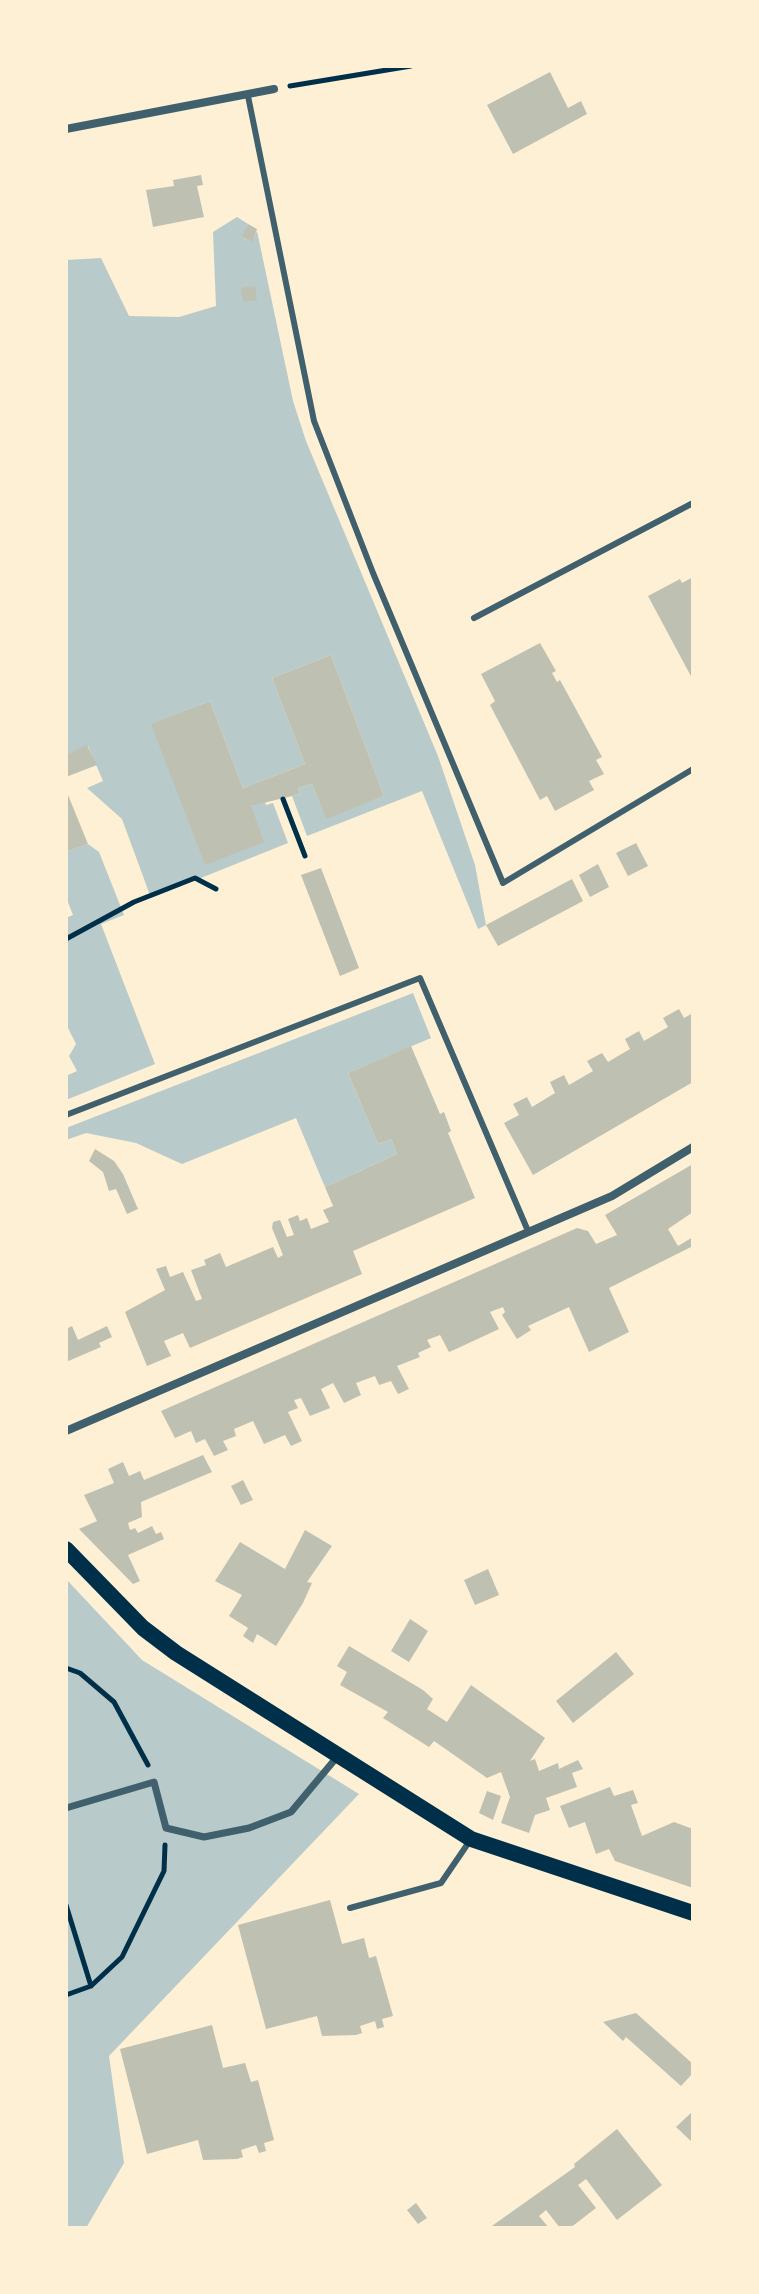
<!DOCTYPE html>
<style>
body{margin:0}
#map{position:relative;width:759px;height:2294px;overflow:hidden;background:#fdf0d5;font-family:Commissioner,sans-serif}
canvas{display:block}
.frame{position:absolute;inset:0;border:68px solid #fdf0d5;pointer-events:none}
</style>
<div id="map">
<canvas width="759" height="2294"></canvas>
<div class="frame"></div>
</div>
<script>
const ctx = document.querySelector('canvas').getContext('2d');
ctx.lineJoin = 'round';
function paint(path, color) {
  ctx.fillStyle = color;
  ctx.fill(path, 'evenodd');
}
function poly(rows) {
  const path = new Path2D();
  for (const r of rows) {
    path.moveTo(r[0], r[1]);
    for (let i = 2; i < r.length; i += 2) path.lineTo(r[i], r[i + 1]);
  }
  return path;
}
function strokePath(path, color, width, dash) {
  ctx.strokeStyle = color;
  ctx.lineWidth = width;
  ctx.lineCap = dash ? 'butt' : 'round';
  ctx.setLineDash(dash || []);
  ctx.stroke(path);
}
paint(poly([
 [237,217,248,224,243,238,253,241,257,231,293,401,306,441,438,756,475,865,486,925,478,929,422,791,307,836,292,796,300,793,298,788,312,784,326,818,384,796,331,655,272,678,305,764,243,788,210,701,152,724,205,864,251,806,265,802,266,805,273,803,288,843,151,898,122,819,87,788,103,781,88,746,66,755,66,260,101,258,129,316,179,317,216,306,213,232],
 [88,844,99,852,124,915,101,924,155,1064,66,1100,66,1076,77,1071,69,1056,76,1044,66,1024,66,918,73,915,66,897,66,852],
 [413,993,431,1038,348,1073,378,1144,391,1139,397,1154,325,1187,296,1118,182,1164,136,1143,86,1133,66,1140,66,1128],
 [66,1579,142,1660,359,1794,109,2056,124,2163,86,2228,66,2228]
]), '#b9caca');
paint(poly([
 [550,72,568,108,581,101,587,114,513,154,487,105],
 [201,175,203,185,197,186,204,217,153,227,146,190,174,186,173,180],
 [248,224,257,229,253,242,242,237],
 [255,286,257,300,243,302,241,288],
 [693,577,693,680,648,596,680,579,682,583],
 [540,643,556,671,552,673,557,682,560,680,602,757,596,760,604,774,589,781,594,790,555,811,547,796,540,800,490,705,495,701,481,674],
 [331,655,384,796,326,819,312,784,298,788,300,793,292,796,251,806,264,842,205,865,151,724,210,701,243,788,305,764,272,678],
 [87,745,97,765,66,777,66,755],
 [66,790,88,844,66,852],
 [636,843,648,866,628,876,616,853],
 [598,864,609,887,590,897,579,875],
 [321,868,359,968,340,976,301,875],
 [572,879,583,901,498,946,486,925],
 [679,1009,684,1018,693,1013,693,1082,533,1175,504,1123,519,1115,513,1104,527,1097,532,1107,555,1093,550,1082,564,1075,569,1085,593,1071,587,1061,602,1053,608,1062,618,1056,630,1049,625,1039,639,1031,644,1041,668,1027,663,1018],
 [411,1046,440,1114,444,1112,451,1131,448,1133,475,1198,353,1251,362,1274,190,1348,183,1333,164,1341,171,1356,147,1366,125,1312,165,1290,156,1269,166,1266,170,1277,183,1272,196,1301,202,1299,191,1270,206,1265,204,1260,220,1253,226,1267,273,1247,278,1258,283,1255,272,1228,273,1222,280,1220,287,1237,294,1235,288,1219,298,1215,300,1221,307,1218,311,1229,329,1222,323,1210,333,1206,325,1187,397,1154,391,1139,378,1144,348,1073],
 [95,1149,114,1161,123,1174,138,1209,127,1214,116,1189,109,1191,103,1172,89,1161],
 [693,1164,693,1212,668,1229,678,1246,693,1237,693,1246,609,1288,629,1332,589,1352,569,1307,528,1326,531,1330,517,1339,502,1315,505,1312,503,1307,490,1312,499,1329,456,1349,449,1352,440,1335,427,1340,431,1347,418,1353,420,1357,397,1366,409,1389,398,1394,391,1381,379,1385,375,1376,356,1383,361,1395,344,1403,333,1383,321,1389,330,1408,310,1416,301,1398,294,1400,298,1408,288,1412,302,1441,291,1446,285,1435,264,1444,253,1421,234,1429,236,1436,223,1441,228,1450,214,1456,205,1439,196,1443,191,1431,175,1438,161,1411,577,1228,588,1231,596,1244,617,1235,605,1215],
 [72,1326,78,1340,107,1326,112,1337,99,1343,101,1347,66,1362,66,1329],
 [203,1455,212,1472,141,1502,142,1517,128,1523,130,1530,135,1528,138,1533,152,1526,156,1534,161,1532,164,1539,128,1555,140,1581,133,1584,79,1529,97,1521,84,1495,114,1483,108,1469,123,1462,129,1476,140,1471,144,1480],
 [243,1480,253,1500,241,1505,231,1486],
 [305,1530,332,1546,307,1582,312,1583,303,1603,276,1646,257,1634,253,1643,243,1636,248,1628,229,1616,242,1595,215,1581,240,1542,285,1569],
 [488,1569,499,1595,475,1605,464,1580],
 [410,1619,428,1631,409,1662,391,1651],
 [349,1646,423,1690,433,1699,427,1709,447,1722,471,1685,545,1738,530,1761,535,1759,539,1771,558,1763,559,1769,578,1760,583,1769,572,1773,577,1787,546,1798,550,1810,535,1815,529,1833,501,1823,510,1797,501,1772,487,1778,434,1741,429,1747,383,1718,388,1712,340,1685,347,1672,337,1666],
 [616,1652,634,1674,573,1723,556,1701],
 [610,1787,614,1796,633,1790,638,1803,631,1805,642,1836,674,1822,693,1829,693,1888,615,1861,609,1849,596,1854,585,1822,569,1828,560,1806],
 [487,1791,501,1796,493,1820,479,1813],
 [330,1900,342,1944,364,1938,369,1958,376,1956,393,2016,382,2019,384,2027,377,2029,375,2021,360,2026,362,2033,356,2035,322,2036,317,2016,266,2029,238,1925],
 [636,2013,693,2064,693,2073,681,2086,626,2037,623,2041,603,2022],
 [212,2025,223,2068,245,2063,251,2082,258,2080,274,2140,264,2143,266,2151,259,2153,256,2145,241,2150,243,2157,237,2159,203,2160,198,2140,147,2154,120,2049],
 [693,2111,693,2143,676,2127],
 [617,2129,662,2185,617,2220,586,2179,578,2185,596,2208,570,2228,560,2228,546,2210,539,2216,549,2228,489,2228,575,2167,574,2164],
 [416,2203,427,2218,418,2224,407,2210]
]), '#bec0b2');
strokePath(poly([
 [290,86,411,66],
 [283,799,305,856],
 [66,939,134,902,195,878,216,889],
 [66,1668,80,1673,114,1702,148,1765],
 [66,1905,91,1986],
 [66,1995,91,1986,122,1957,164,1871,165,1845]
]), '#003049', 5);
strokePath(poly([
 [248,96,314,421,373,573,503,883,693,769],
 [474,618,693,503],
 [66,1115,420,978,528,1231],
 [350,1908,441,1883,469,1842]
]), '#3f606c', 6);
strokePath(poly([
 [66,1808,154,1782,166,1828,204,1837,249,1828,291,1812,337,1757]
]), '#3f606c', 7);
strokePath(poly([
 [66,129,274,89],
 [66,1431,612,1196,693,1147]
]), '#3f606c', 8);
strokePath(poly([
 [66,1549,143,1628,176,1653,471,1839,693,1913]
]), '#003049', 16);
</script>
